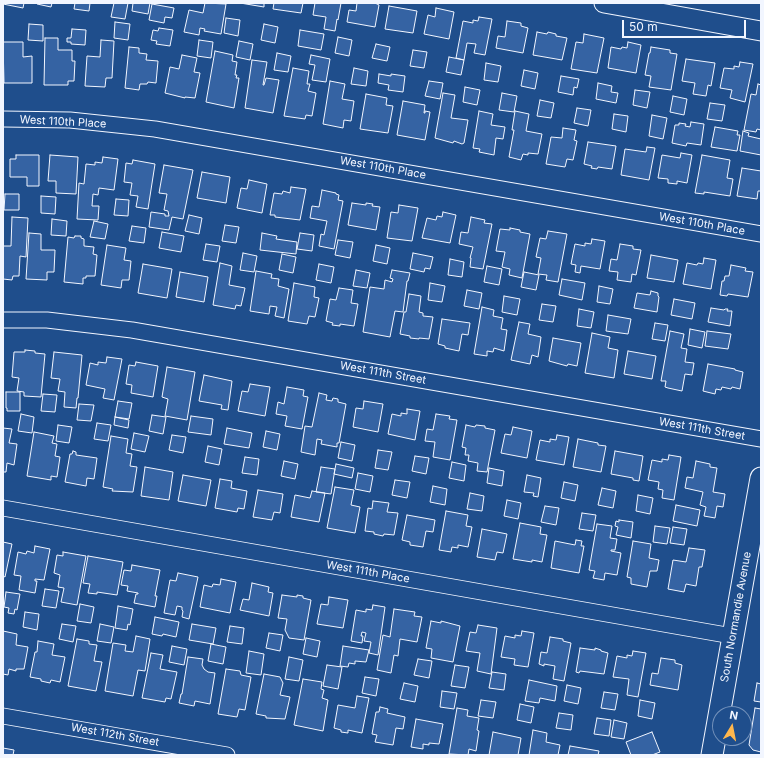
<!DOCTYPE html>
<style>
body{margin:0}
#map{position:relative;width:764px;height:758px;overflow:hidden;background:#1f4e8c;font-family:Inter,sans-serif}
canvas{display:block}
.frame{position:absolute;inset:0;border:4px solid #f2f6ff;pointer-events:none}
.north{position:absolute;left:712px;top:706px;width:40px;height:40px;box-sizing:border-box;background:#1f4e8c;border:1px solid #7391ba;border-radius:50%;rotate:10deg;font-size:11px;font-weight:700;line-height:16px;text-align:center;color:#f2f6ff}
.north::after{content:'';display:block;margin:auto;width:14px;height:18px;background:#ffb74d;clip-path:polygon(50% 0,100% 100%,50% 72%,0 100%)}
.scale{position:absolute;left:622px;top:20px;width:124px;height:18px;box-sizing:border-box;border:2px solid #f2f6ff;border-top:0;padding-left:5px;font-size:12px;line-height:14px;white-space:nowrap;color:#f2f6ff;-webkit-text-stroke:3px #1f4e8c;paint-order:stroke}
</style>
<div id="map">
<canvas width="764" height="758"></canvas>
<div class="frame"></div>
<div class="north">N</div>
<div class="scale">50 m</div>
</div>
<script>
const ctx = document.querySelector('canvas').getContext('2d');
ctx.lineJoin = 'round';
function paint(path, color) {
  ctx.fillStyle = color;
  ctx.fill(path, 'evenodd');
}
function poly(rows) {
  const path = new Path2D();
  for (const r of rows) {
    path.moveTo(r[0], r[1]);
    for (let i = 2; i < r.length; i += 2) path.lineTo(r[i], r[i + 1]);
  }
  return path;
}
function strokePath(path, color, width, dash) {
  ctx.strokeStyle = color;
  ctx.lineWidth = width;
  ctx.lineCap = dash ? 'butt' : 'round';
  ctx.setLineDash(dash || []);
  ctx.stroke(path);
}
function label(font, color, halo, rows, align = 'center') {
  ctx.font = font + ' Inter,sans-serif';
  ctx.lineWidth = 3;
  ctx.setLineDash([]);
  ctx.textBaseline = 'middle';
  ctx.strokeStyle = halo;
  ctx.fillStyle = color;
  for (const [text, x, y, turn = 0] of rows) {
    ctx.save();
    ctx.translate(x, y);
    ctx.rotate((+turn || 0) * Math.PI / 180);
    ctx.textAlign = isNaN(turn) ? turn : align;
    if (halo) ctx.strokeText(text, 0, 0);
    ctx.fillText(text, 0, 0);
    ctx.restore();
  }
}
const building = poly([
 [3,3,24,3,23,8,3,4,3,3],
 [37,3,52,3,51,7,37,4,37,3],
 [75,3,90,3,89,11,74,9,75,3],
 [114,3,128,3,125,19,111,17,114,3],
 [133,3,150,3,148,14,132,11,133,3],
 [205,3,226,4,221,34,204,31,205,29,200,28,199,35,184,32,189,10,203,13,205,3],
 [240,3,264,3,264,7,240,3],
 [274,3,303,3,301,13,273,9,274,3],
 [315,3,341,3,338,20,337,19,335,31,324,29,326,17,313,15,315,3],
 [357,3,375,3,379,5,375,27,347,22,349,10,356,11,357,3],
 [152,4,174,8,172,18,165,17,164,23,149,20,152,4],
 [389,6,417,11,413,33,385,29,389,6],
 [436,8,454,12,449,39,424,34,428,15,435,17,436,8],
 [479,17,492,19,485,55,474,53,476,44,467,43,464,60,456,58,463,21,473,23,473,20,478,21,479,17],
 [226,18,240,20,238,36,224,33,226,18],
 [507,21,521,23,521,26,528,28,523,53,496,48,498,36,505,37,507,21],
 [115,22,130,24,128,40,114,38,115,22],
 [29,24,43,25,43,41,28,40,29,24],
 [264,24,278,27,275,43,261,40,264,24],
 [159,28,173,30,170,46,156,44,157,41,151,40,153,30,158,31,159,28],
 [72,29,86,30,85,45,71,44,71,42,67,42,67,38,71,38,72,29],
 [300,30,324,34,321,50,298,46,300,30],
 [537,32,547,34,548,32,556,34,556,36,567,38,562,60,533,55,537,32],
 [584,34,604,38,597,73,571,69,576,42,583,43,584,34],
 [338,37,352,40,349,56,335,53,338,37],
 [45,38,58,38,58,50,72,50,72,61,75,61,74,81,68,81,68,85,44,85,45,38],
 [101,40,114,41,112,78,106,78,105,87,85,86,87,56,100,57,101,40],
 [199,40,213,42,211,58,197,56,199,40],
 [239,41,253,44,250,60,236,57,239,41],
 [3,42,23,42,23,57,32,56,32,83,4,83,3,42],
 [628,42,641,45,636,73,608,68,611,47,621,49,622,47,627,48,628,42],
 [376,44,390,47,387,61,372,58,376,44],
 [129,47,139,48,139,53,147,54,146,60,158,61,156,83,148,82,147,84,140,84,139,90,125,88,129,47],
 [651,47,670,50,670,53,677,54,671,90,649,87,651,76,645,75,649,53,650,53,651,47],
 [413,50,427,52,424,68,410,66,413,50],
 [215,51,233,55,232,61,237,62,235,75,237,75,236,78,239,78,234,108,206,102,215,51],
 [277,53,291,56,288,72,274,70,277,53],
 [182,55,197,58,194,72,200,73,195,98,185,97,185,98,165,93,170,67,179,69,182,55],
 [311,55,330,59,326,82,312,80,315,65,309,64,311,55],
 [449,57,464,60,461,75,446,72,449,57],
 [686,59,715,63,711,86,708,85,706,96,693,94,695,83,682,81,686,59],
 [252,60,267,62,263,85,264,85,266,78,279,80,273,113,245,108,252,60],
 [740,62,753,64,745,102,730,98,732,90,720,88,724,68,734,69,734,66,739,67,740,62],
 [486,63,501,66,498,82,484,80,486,63],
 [293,68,309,71,307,84,310,84,308,91,316,93,312,116,306,115,305,119,284,116,293,68],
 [354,68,368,71,366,86,351,84,354,68],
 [524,70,538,73,535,89,521,86,524,70],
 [379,74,391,76,391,74,405,76,403,92,388,90,389,85,378,83,379,74],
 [561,76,579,79,577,88,574,87,573,95,558,92,561,76],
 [330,81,345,84,342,99,354,101,351,121,344,120,343,128,323,124,330,81],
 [429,81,443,83,440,99,425,96,429,81],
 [598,83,612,86,611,92,618,93,616,103,596,99,598,83],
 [758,84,761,85,761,130,757,129,756,132,744,130,751,94,756,95,758,84],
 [465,87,480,90,477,105,463,102,465,87],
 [635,90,650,92,647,108,633,105,635,90],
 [443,93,455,95,451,118,468,120,464,143,462,144,454,141,453,143,435,138,443,93],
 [502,93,517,96,514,112,499,110,502,93],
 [366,94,387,98,386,105,393,106,388,133,360,129,366,94],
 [673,96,687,99,684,115,670,112,673,96],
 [540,100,554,103,551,118,537,116,540,100],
 [403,101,425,105,424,113,425,113,425,111,430,112,425,140,397,135,403,101],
 [710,103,725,105,722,121,707,119,710,103],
 [577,108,591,110,588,126,574,123,577,108],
 [479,111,493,114,491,125,505,127,503,139,496,138,494,155,479,152,480,149,473,148,479,111],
 [515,111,529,114,526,131,542,134,538,154,528,153,528,155,523,154,521,160,509,157,514,130,512,130,515,111],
 [614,114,628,116,626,132,612,129,614,114],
 [652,115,667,118,663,139,649,136,652,115],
 [691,122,704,124,701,145,687,143,686,146,672,143,675,125,679,125,679,123,686,124,685,126,690,127,691,122],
 [715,127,738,131,737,135,740,135,737,151,711,147,715,127],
 [563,128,576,130,574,140,577,141,573,160,567,159,565,167,546,164,551,137,562,138,563,128],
 [743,131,749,133,748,136,761,139,761,155,740,151,743,131],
 [588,142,616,146,612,169,598,167,597,169,591,168,592,166,584,164,588,142],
 [647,147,655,148,649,180,621,175,625,149,646,152,647,147],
 [681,153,692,155,687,183,677,181,677,184,668,183,668,179,658,178,662,155,680,158,681,153],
 [16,155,39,155,39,186,27,186,27,177,10,177,10,159,16,159,16,155],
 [50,155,78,157,76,194,56,193,56,181,48,181,50,155],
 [702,155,730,160,727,178,733,179,730,196,704,192,704,194,695,193,702,155],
 [103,157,118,159,114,190,99,188,98,195,93,194,92,206,99,206,98,220,77,219,79,183,84,184,86,164,95,165,95,162,102,163,103,157],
 [133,160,155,164,148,209,136,207,138,196,130,195,132,183,124,182,126,163,132,164,133,160],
 [164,165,193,170,183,219,172,217,169,230,149,227,151,212,165,214,165,216,169,216,168,211,164,210,167,194,159,193,164,165],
 [742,168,761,171,761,191,758,191,757,199,737,196,742,168],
 [202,172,230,177,226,203,197,198,202,172],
 [249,180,267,184,262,213,237,208,241,188,247,189,249,180],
 [291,187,306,189,300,220,275,217,275,215,270,215,274,193,282,194,283,191,290,193,291,187],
 [322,190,336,193,336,194,339,195,338,200,343,201,334,249,319,246,321,234,324,235,327,221,310,218,312,206,319,207,322,190],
 [5,194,19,194,19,210,4,210,5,194],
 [41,196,56,197,55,214,41,213,41,196],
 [116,199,129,200,128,216,114,215,116,199],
 [352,203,366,205,366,203,373,204,372,206,380,207,376,230,348,225,352,203],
 [399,205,418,208,412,241,387,238,391,212,398,213,399,205],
 [443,212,456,215,450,243,422,238,427,218,436,220,437,216,442,217,443,212],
 [189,215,202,218,199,234,185,231,189,215],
 [12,217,28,218,26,257,20,256,19,276,13,276,12,280,3,279,3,246,11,246,12,217],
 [471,217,485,220,484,223,492,224,483,269,470,267,471,258,470,258,473,247,459,244,461,232,468,233,471,217],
 [52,219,67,221,66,236,51,235,52,219],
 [94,221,108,224,105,239,90,237,94,221],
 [225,225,239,227,236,243,222,241,225,225],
 [132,226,146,228,144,243,129,241,132,226],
 [510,228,520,230,520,232,530,234,522,278,509,275,510,269,502,267,505,252,496,251,500,229,510,230,510,228],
 [548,231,567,234,558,282,546,280,547,275,538,274,541,258,536,257,540,238,546,239,548,231],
 [162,232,184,236,181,252,159,248,162,232],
 [29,233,41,234,41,250,55,250,54,272,47,272,47,280,26,279,29,233],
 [262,233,277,236,276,239,297,242,296,254,260,250,262,233],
 [300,233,314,235,312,251,297,249,300,233],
 [75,236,81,236,81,238,84,239,84,246,94,247,93,254,97,255,95,276,86,276,86,278,83,278,83,284,64,282,68,237,74,238,75,236],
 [592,239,605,241,600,269,581,266,580,273,575,272,576,265,571,264,575,244,585,246,585,243,591,244,592,239],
 [338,240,353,242,350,258,335,255,338,240],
 [206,244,220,246,217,262,203,260,206,244],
 [620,244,633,246,633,249,641,250,636,275,632,274,631,282,617,280,618,272,609,271,611,259,617,260,620,244],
 [107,245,126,248,124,260,131,261,129,280,122,280,121,288,101,285,107,245],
 [376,245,390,248,387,264,373,261,376,245],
 [243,253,257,256,254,272,240,270,243,253],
 [413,253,433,257,430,269,425,268,424,272,410,269,413,253],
 [282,254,296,257,293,273,279,270,282,254],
 [651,255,678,260,674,282,647,278,651,255],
 [704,258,716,260,711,289,683,284,687,263,697,265,698,263,703,264,704,258],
 [450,259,464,262,462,277,448,275,450,259],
 [220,263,232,266,229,285,245,288,241,306,236,305,235,309,213,305,220,263],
 [143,264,172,269,167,298,138,293,143,264],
 [319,264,334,267,331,283,316,280,319,264],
 [731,265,746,268,745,271,753,272,748,297,728,294,727,296,720,295,722,281,724,281,725,276,729,276,731,265],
 [487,266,502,269,499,285,484,282,487,266],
 [356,270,370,273,367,288,353,286,356,270],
 [392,270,410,273,408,281,407,281,403,312,395,311,390,337,363,332,370,287,384,289,385,280,392,282,393,279,390,278,392,270],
 [256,271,272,274,271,278,279,279,278,286,289,289,284,318,275,316,277,307,270,306,269,314,250,311,256,271],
 [180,272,208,277,204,302,176,297,180,272],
 [524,272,539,275,536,290,521,287,524,272],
 [562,279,585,283,582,300,559,295,562,279],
 [294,283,315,287,314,297,319,298,315,317,309,316,307,324,288,321,294,283],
 [430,283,445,286,442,302,428,300,430,283],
 [599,286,613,289,610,304,597,302,599,286],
 [339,288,353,290,351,303,358,304,354,326,340,324,340,326,332,325,333,323,326,321,330,299,336,300,339,288],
 [467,290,482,293,479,309,464,306,467,290],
 [651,291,658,293,658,296,659,297,657,312,634,308,637,293,650,295,651,291],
 [409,294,421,296,419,312,423,313,423,316,433,317,429,339,419,338,419,339,410,338,410,336,400,334,404,312,406,312,409,294],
 [504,296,520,299,517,315,502,312,504,296],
 [674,299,695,303,692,319,671,315,674,299],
 [542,304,556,306,553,322,539,320,542,304],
 [482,307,494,310,493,316,503,318,501,329,507,330,504,351,494,348,493,352,487,351,487,356,474,354,482,307],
 [711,308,724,310,725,309,728,309,727,311,732,311,730,326,708,322,711,308],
 [579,309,594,312,591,328,577,326,579,309],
 [608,315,631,319,628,334,606,331,608,315],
 [442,319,470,323,468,335,462,334,459,351,445,348,445,346,438,344,442,319],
 [519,322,530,324,528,334,541,337,538,357,532,355,530,364,511,360,519,322],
 [655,323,668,325,665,341,652,339,655,323],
 [690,329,705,332,702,348,688,345,690,329],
 [670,331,684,334,681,348,687,349,685,362,694,363,692,375,685,374,682,391,668,388,665,387,666,381,661,381,670,331],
 [707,331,731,334,728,349,705,346,707,331],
 [592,333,610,337,608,348,618,350,614,378,585,373,592,333],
 [553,338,581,343,577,366,568,364,567,366,549,361,553,338],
 [25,350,35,351,35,353,45,354,41,397,24,396,24,392,17,391,19,378,12,377,14,352,25,352,25,350],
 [628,351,656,356,652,379,624,374,628,351],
 [54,352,82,355,78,398,77,398,76,408,64,407,65,392,58,391,60,379,51,378,54,352],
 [107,357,122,359,114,400,103,398,105,389,86,385,90,363,98,365,98,362,106,363,107,357],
 [136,362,158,366,153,397,131,393,132,385,126,384,129,365,135,366,136,362],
 [708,364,735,369,735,370,743,372,740,389,732,387,731,389,722,387,721,390,716,389,715,394,703,391,708,364],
 [167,367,195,372,187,420,165,416,168,399,162,397,167,367],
 [204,375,232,381,228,410,221,409,222,405,199,401,204,375],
 [250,384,270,387,265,416,238,411,242,391,248,392,250,384],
 [287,387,304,390,303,396,308,397,302,429,285,426,287,416,276,414,278,402,284,404,287,387],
 [6,392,20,392,20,411,7,411,7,408,6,408,6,392],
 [319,393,327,395,326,400,332,401,333,398,338,399,338,402,346,404,339,443,337,443,337,447,321,444,322,440,317,439,315,455,301,452,305,426,312,427,319,393],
 [43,394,57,395,55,412,41,411,43,394],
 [118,401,132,403,129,419,115,417,118,401],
 [364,401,383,404,378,432,353,427,356,408,363,409,364,401],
 [79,404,94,405,91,421,77,420,79,404],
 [407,409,420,411,415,440,388,434,392,414,401,416,401,413,407,414,407,409],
 [21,414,34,417,32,433,18,431,21,414],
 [436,414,450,416,449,419,457,420,450,460,433,457,435,442,425,441,427,429,433,430,436,414],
 [152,415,166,417,163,434,149,431,152,415],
 [191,416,213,419,211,435,188,432,191,416],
 [115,417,129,420,128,428,114,425,115,417],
 [97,423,111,425,108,441,94,439,97,423],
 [58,425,72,427,69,443,56,441,58,425],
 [466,425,475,427,476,425,485,426,485,428,495,430,487,472,477,471,478,463,468,461,469,455,465,455,466,448,462,447,466,425],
 [513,427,532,431,527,458,501,453,505,434,511,435,513,427],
 [3,428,12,429,9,443,17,444,14,465,7,463,6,472,3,472,3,428],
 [227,428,252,433,249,448,224,444,227,428],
 [266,431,280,434,277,450,263,447,266,431],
 [34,432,54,436,52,443,57,444,55,456,60,457,57,477,51,476,51,480,27,476,34,432],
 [134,433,149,436,145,452,131,449,134,433],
 [172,435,186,437,183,453,169,450,172,435],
 [557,435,569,437,564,465,536,460,540,440,550,442,550,439,556,440,557,435],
 [111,436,128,439,126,453,132,454,130,466,137,467,133,492,112,491,113,489,103,487,111,436],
 [578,439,598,443,598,445,606,446,601,472,573,467,578,439],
 [341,442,355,445,352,461,338,458,341,442],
 [208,446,222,449,219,465,205,462,208,446],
 [378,450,392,452,388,470,375,468,378,450],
 [73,451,76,452,76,455,97,458,94,479,87,478,86,486,65,482,70,454,72,454,73,451],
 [615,451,643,456,639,481,633,480,633,478,611,474,615,451],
 [669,455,681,457,674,500,662,498,663,490,658,489,659,482,648,480,652,460,662,462,662,459,668,460,669,455],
 [415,456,429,458,426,474,412,471,415,456],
 [245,457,259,459,257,475,242,473,245,457],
 [284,461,298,464,295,479,281,476,284,461],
 [696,461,710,464,710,467,717,468,713,492,725,494,723,507,717,506,715,518,704,516,706,507,700,505,703,492,685,488,687,477,693,478,696,461],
 [452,462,466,465,464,481,449,478,452,462],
 [336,464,354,468,352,478,334,474,336,464],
 [145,467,173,472,169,500,141,496,145,467],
 [321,467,335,469,331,494,316,492,321,467],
 [489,468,504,471,502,486,487,483,489,468],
 [358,473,373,476,370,492,355,489,358,473],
 [183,475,211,480,206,506,178,501,183,475],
 [527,475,541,478,538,497,533,496,534,493,524,492,527,475],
 [220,479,232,481,231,488,247,491,244,509,238,508,237,512,215,508,220,479],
 [395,480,410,482,407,498,392,495,395,480],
 [564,482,578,485,575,501,561,498,564,482],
 [433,486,447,489,445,505,430,502,433,486],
 [335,487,354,490,351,505,360,507,355,533,327,528,335,487],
 [602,488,616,491,613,508,598,505,602,488],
 [258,490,283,494,280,513,274,512,272,520,253,517,258,490],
 [312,491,325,493,319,522,291,517,295,495,310,498,312,491],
 [470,493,484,496,482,511,467,509,470,493],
 [638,495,653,498,650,514,636,511,638,495],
 [507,500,521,503,518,519,504,516,507,500],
 [373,501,389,503,387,512,398,513,394,535,384,534,383,536,374,534,374,532,365,531,368,508,372,509,373,501],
 [676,505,700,510,697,526,673,521,676,505],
 [545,506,559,508,556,525,541,522,545,506],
 [446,511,468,515,466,526,472,527,468,547,458,545,458,548,452,547,451,552,439,550,446,511],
 [582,513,596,515,593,531,579,529,582,513],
 [407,515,435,520,433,532,426,531,423,547,410,545,410,542,402,540,407,515],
 [619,520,633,522,631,538,616,535,618,527,615,526,616,521,619,522,619,520],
 [520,523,541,527,540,534,547,535,542,562,532,560,532,562,513,559,520,523],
 [597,524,612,526,610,538,617,539,615,550,611,550,611,551,621,553,617,575,605,573,604,580,593,578,595,571,589,570,597,524],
 [655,526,670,528,667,544,653,542,655,526],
 [673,527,687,529,684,545,670,543,673,527],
 [482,529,507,534,503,553,497,552,495,560,477,557,482,529],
 [576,540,582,541,581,546,584,546,579,573,551,568,555,541,575,545,576,540],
 [633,541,651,544,649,558,659,560,657,571,650,571,647,587,631,584,631,578,627,577,633,541],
 [3,542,12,544,5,577,3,576,3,542],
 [35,546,50,549,44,580,35,579,35,581,37,581,35,593,19,590,21,576,14,575,18,552,26,554,27,551,34,553,35,546],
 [689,548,705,550,702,567,699,567,696,586,686,584,684,592,668,589,673,560,686,562,689,548],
 [63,552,86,556,77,605,61,602,64,588,58,587,60,575,54,573,57,555,63,556,63,552],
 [88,556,123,562,117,595,97,592,97,594,88,593,90,584,83,583,88,556],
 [132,565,160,570,155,596,157,596,155,607,134,603,136,594,138,594,138,593,127,591,128,586,121,585,124,570,131,571,132,565],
 [178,573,198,577,189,619,182,617,183,611,182,610,182,607,177,606,175,615,164,613,170,580,176,581,178,573],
 [221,579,236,582,230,613,200,607,204,585,212,587,213,584,220,585,221,579],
 [252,583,269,587,268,592,273,593,269,616,240,610,243,599,249,600,252,583],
 [45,589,59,591,56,608,42,606,45,589],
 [6,592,20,594,17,610,15,609,14,614,8,613,9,608,4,607,6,592],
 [282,595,297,597,297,595,303,596,303,598,311,600,304,640,289,638,285,630,287,619,278,618,282,595],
 [329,597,348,600,343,628,317,624,321,604,328,605,329,597],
 [80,604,94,607,91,623,77,621,80,604],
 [373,605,385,607,378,655,369,653,371,642,364,641,366,633,362,632,361,636,363,636,362,643,351,641,356,610,366,612,366,609,372,610,373,605],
 [118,606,133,609,130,625,128,624,127,630,115,628,118,606],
 [394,609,415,612,414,616,422,617,417,642,400,639,398,656,394,655,391,673,377,670,383,635,390,637,394,609],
 [25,612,39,614,37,630,23,627,25,612],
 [155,617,179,622,176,637,163,634,162,636,152,634,155,617],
 [431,621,441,623,441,621,460,626,453,662,431,658,432,649,426,648,431,621],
 [62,624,76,626,73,642,59,639,62,624],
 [100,624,114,627,111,643,97,641,100,624],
 [192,624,216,628,213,644,189,640,192,624],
 [478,625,497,628,491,674,477,671,480,653,466,651,470,632,476,633,478,625],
 [230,626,244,628,242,644,227,642,230,626],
 [3,631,17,634,16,645,28,647,24,669,16,669,16,671,9,669,8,675,3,674,3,631],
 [522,631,534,633,528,667,514,665,515,659,501,657,505,636,515,638,515,635,521,636,522,631],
 [269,633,283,635,280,651,266,648,269,633],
 [136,636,150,639,145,671,138,670,133,696,105,691,113,643,126,645,125,651,133,652,136,636],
 [550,637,563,639,563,641,571,643,564,681,553,679,555,666,544,664,544,666,539,664,541,652,547,653,550,637],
 [306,638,320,641,317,657,303,654,306,638],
 [77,639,89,641,89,644,97,645,94,661,102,662,96,691,68,686,77,639],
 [38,641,54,644,52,655,65,657,60,682,51,680,50,683,41,681,41,679,30,677,35,652,37,652,38,641],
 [211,644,226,647,223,664,208,661,211,644],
 [172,646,187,649,184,665,169,662,172,646],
 [343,646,369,650,366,662,355,661,355,664,349,663,348,667,340,666,343,646],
 [580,648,595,650,595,648,601,650,601,651,608,653,604,674,580,671,579,673,576,672,580,648],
 [249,651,264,654,261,675,246,673,249,651],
 [633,651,646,653,638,697,627,695,629,679,613,677,617,656,627,658,627,655,632,656,633,651],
 [151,653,163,655,160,669,177,672,171,699,166,698,165,702,142,698,151,653],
 [188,657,203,659,202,665,204,669,208,672,215,673,210,704,195,701,194,706,179,703,181,694,182,694,188,657],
 [289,657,303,660,299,681,285,679,289,657],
 [661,658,675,660,675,663,682,665,678,690,650,685,652,673,658,674,661,658],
 [418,659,432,661,429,678,414,675,418,659],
 [327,665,342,667,338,689,323,686,327,665],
 [455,665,469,667,465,688,451,686,455,665],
 [226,669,240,671,241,675,251,677,245,710,239,709,237,717,218,714,226,669],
 [492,672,506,674,504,690,489,688,492,672],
 [264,674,280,677,283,683,280,695,290,697,285,719,266,718,266,716,256,714,264,674],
 [365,677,379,679,376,696,362,693,365,677],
 [303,679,322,682,321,689,324,690,322,698,328,700,323,731,294,725,303,679],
 [529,680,557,686,555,701,540,698,539,703,525,701,529,680],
 [404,683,418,686,415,702,400,699,404,683],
 [757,683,761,684,761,702,754,701,757,683],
 [567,685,581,688,578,704,564,701,567,685],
 [442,691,457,693,454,709,440,707,442,691],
 [604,692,618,694,615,710,601,708,604,692],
 [357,696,369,698,362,733,348,730,348,733,341,732,341,730,334,728,338,705,355,708,357,696],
 [481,700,496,702,493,718,478,716,481,700],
 [640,700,655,703,652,719,638,716,640,700],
 [520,704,534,707,531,723,517,720,520,704],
 [380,707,388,709,387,713,405,717,403,729,396,728,393,745,375,742,377,735,372,734,376,712,379,712,380,707],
 [457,708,468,710,467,716,479,718,477,730,479,731,476,751,469,749,468,755,449,754,457,708],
 [755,708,761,709,761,752,753,750,749,745,755,708],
 [559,713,573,715,571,730,556,728,559,713],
 [597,718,611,720,609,736,594,734,597,718],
 [416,719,443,724,439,744,429,743,429,745,423,744,423,749,411,747,416,719],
 [614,720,627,723,624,739,611,737,614,720],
 [533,730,547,733,546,742,560,745,558,755,529,755,533,730],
 [493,732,521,738,518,755,489,755,493,732],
 [652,732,660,752,652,755,631,755,626,742,652,732],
 [570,746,599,751,598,755,568,755,570,746],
 [3,748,14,750,13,755,3,755,3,748]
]);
paint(building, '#3563a3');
strokePath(building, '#f2f6ff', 1);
const minor = poly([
 [3,119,70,120,155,129,761,234],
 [3,320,47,320,132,330,761,439],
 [3,508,732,636],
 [3,716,227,755]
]);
const tertiary = poly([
 [604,3,761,31]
]);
const secondary = poly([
 [712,755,761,478]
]);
strokePath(minor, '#f2f6ff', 17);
strokePath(tertiary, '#f2f6ff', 21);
strokePath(secondary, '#f2f6ff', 23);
strokePath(minor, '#1f4e8c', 15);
strokePath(tertiary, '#1f4e8c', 19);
strokePath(secondary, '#1f4e8c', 21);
label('11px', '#f2f6ff', '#1f4e8c', [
 ["West 110th Place",63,122,3],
 ["West 110th Place",383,168,10],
 ["West 110th Place",702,224,10],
 ["West 111th Street",383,373,10],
 ["West 111th Street",702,429,10],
 ["West 111th Place",368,572,10],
 ["South Normandie Avenue",736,617,-80],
 ["West 112th Street",115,735,10]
]);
</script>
